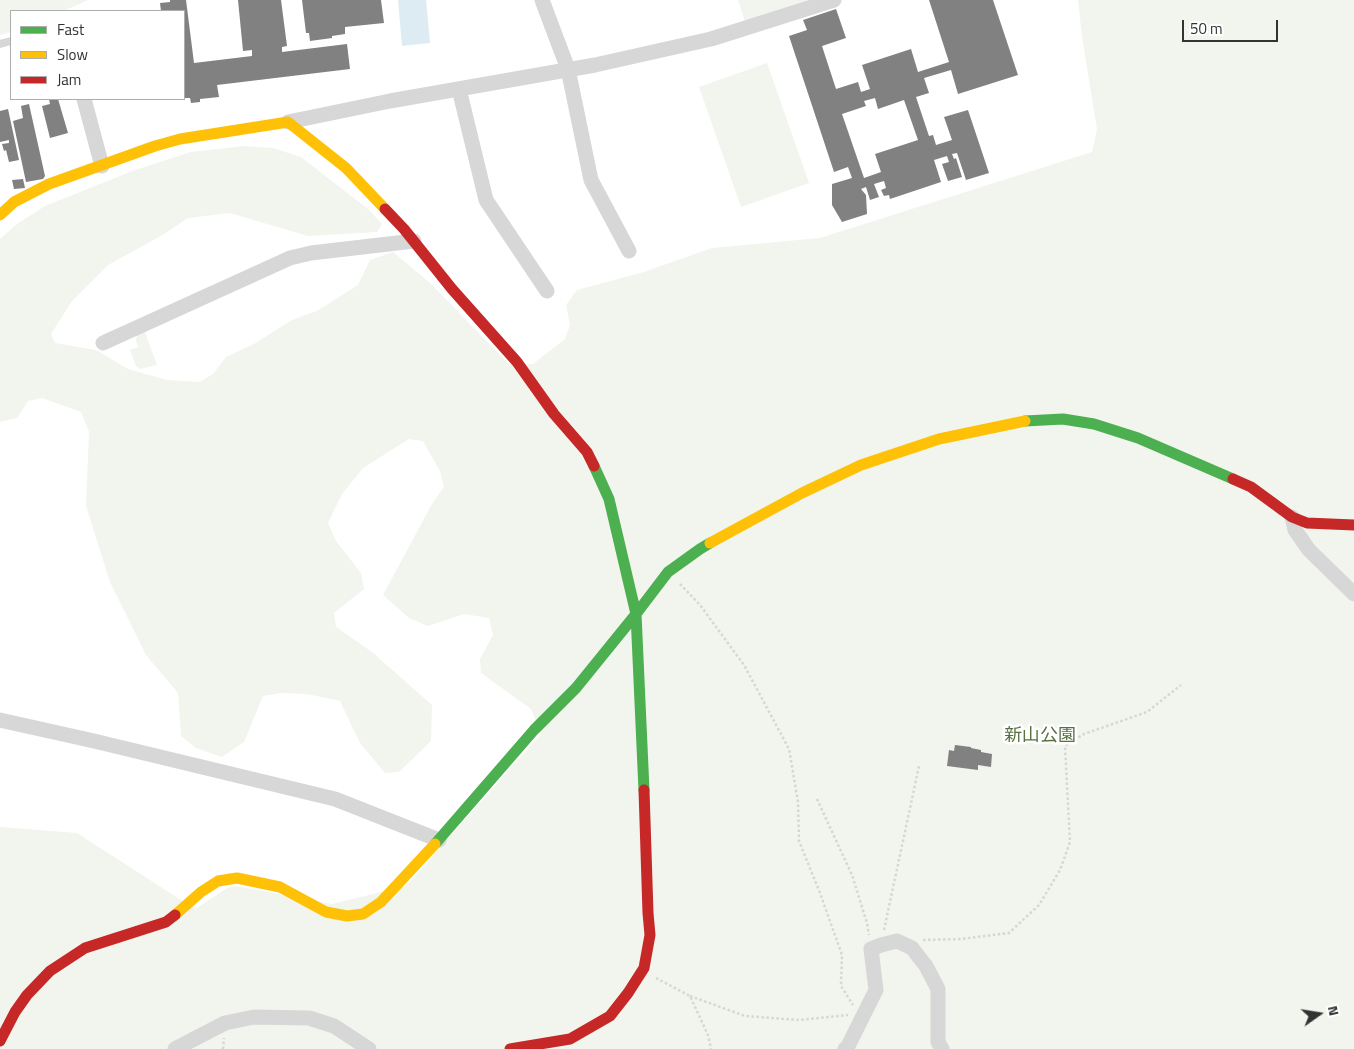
<!DOCTYPE html>
<meta charset="utf-8">
<style>
body{margin:0}
#map{position:relative;width:1354px;height:1049px;overflow:hidden;background:#fff;font-family:"Titillium Web",sans-serif}
canvas{display:block}
.legend{position:absolute;left:10px;top:10px;width:175px;height:90px;box-sizing:border-box;background:#fff;border:1px solid #adadad;margin:0;padding:6px 9px;list-style:none;font-size:15px;color:#333}
.legend li{display:flex;align-items:center;gap:10px;height:25px}
.legend b{width:25px;border:1px solid #adadad}
.north{position:absolute;left:1294px;top:989px;width:50px;height:50px;-webkit-text-stroke:4px #fff;paint-order:stroke;rotate:77deg;font-size:14px;font-weight:700;line-height:20px;text-align:center;color:#333}
.north::after{content:'';display:block;margin:auto;width:18px;height:22px;background:#333;clip-path:polygon(50% 0,100% 100%,50% 72%,0 100%)}
.scale{position:absolute;left:1182px;top:20px;width:96px;height:22px;box-sizing:border-box;border:2px solid #333;border-top:0;padding-left:6px;font-size:15px;line-height:18px;white-space:nowrap;color:#333;-webkit-text-stroke:4px #fff;paint-order:stroke}
</style>
<div id="map">
<canvas width="1354" height="1049"></canvas>
<ul class="legend">
<li><b style="height:6px;background:#4caf50"></b>Fast</li>
<li><b style="height:6px;background:#ffc107"></b>Slow</li>
<li><b style="height:6px;background:#c62828"></b>Jam</li>
</ul>
<div class="north">N</div>
<div class="scale">50 m</div>
</div>
<script>
const ctx = document.querySelector('canvas').getContext('2d');
ctx.lineJoin = 'round';
function paint(path, color) {
  ctx.fillStyle = color;
  ctx.fill(path, 'evenodd');
}
function poly(rows) {
  const path = new Path2D();
  for (const r of rows) {
    path.moveTo(r[0], r[1]);
    for (let i = 2; i < r.length; i += 2) path.lineTo(r[i], r[i + 1]);
  }
  return path;
}
function strokePath(path, color, width, dash) {
  ctx.strokeStyle = color;
  ctx.lineWidth = width;
  ctx.lineCap = dash ? 'butt' : 'round';
  ctx.setLineDash(dash || []);
  ctx.stroke(path);
}
function label(font, color, halo, rows, align = 'center') {
  ctx.font = font + ' "Titillium Web","Noto Sans JP",sans-serif';
  ctx.lineWidth = 5;
  ctx.setLineDash([]);
  ctx.textBaseline = 'middle';
  ctx.strokeStyle = halo;
  ctx.fillStyle = color;
  for (const [text, x, y, turn = 0] of rows) {
    ctx.save();
    ctx.translate(x, y);
    ctx.rotate((+turn || 0) * Math.PI / 180);
    ctx.textAlign = isNaN(turn) ? turn : align;
    if (halo) ctx.strokeText(text, 0, 0);
    ctx.fillText(text, 0, 0);
    ctx.restore();
  }
}
paint(poly([
 [0,0,88,0,64,11,11,11,11,32,0,35],
 [738,0,834,0,747,28],
 [1078,0,1354,0,1354,1049,0,1049,0,827,77,833,195,909,227,888,236,886,332,904,406,886,541,734,531,709,481,673,480,659,493,635,489,618,464,614,428,626,409,618,383,595,432,504,444,487,440,471,423,441,409,439,363,468,342,494,328,523,336,541,361,573,364,589,334,613,336,627,372,652,432,705,431,741,399,772,385,773,360,743,340,701,307,694,281,693,263,696,244,742,222,757,196,748,181,736,178,693,146,655,110,582,86,506,89,432,81,412,42,398,28,401,17,418,0,422,0,239,17,224,45,206,135,170,191,152,244,146,273,148,301,157,368,209,382,224,377,232,308,236,230,213,188,218,161,236,108,265,72,301,51,334,55,343,96,350,128,369,167,380,200,382,213,374,226,357,254,344,292,320,317,311,358,285,370,260,393,252,429,282,509,364,533,364,565,339,570,325,566,305,577,290,644,272,712,248,820,238,1092,152,1097,129,1082,37],
 [767,63,809,183,741,207,699,87],
 [144,330,157,365,140,369,136,366,130,350,138,347,136,340,137,334]
]), '#f1f5ed');
paint(poly([
 [398,0,426,0,430,43,402,46]
]), '#ddebf3');
paint(poly([
 [170,0,186,0,194,63,252,56,252,50,243,51,238,0,281,0,287,46,282,47,282,52,347,44,350,69,217,85,219,97,200,99,200,102,191,103,190,98,184,98,184,11,161,11,160,3,170,2],
 [302,0,381,0,384,23,345,27,345,34,332,36,332,38,310,41,309,33,306,33],
 [929,0,993,0,1018,75,958,94,951,70,924,78,929,93,916,97,929,136,933,135,936,145,952,140,944,117,968,110,989,173,966,180,957,153,952,154,954,159,956,158,962,177,948,181,942,164,949,162,947,156,934,160,941,182,890,199,889,195,884,196,881,190,886,188,884,181,874,184,879,197,870,200,866,187,861,189,866,195,867,214,842,222,832,205,832,184,852,178,848,167,834,172,789,36,807,30,803,20,836,9,846,38,822,46,836,89,858,82,861,92,870,89,862,65,911,49,918,72,949,62],
 [875,98,878,109,904,100,918,140,875,154,881,172,864,178,842,114,866,106,864,101],
 [49,99,58,99,68,133,50,138,42,106,50,104],
 [29,104,45,176,43,179,26,182,13,121,23,118,21,106],
 [8,109,19,160,9,162,6,150,4,151,2,144,9,143,9,140,0,142,0,111],
 [23,179,25,188,14,189,12,180],
 [955,745,971,747,971,748,981,750,981,752,992,754,991,767,978,765,978,770,947,766,949,750,954,751]
]), '#818181');
strokePath(poly([
 [680,584,700,605,744,665,789,749,798,802,799,841,820,893,842,955,841,986,853,1005],
 [817,799,852,875,867,923,869,935],
 [884,930,919,766],
 [923,940,961,939,1009,933,1039,905,1060,870,1070,842,1065,746,1084,734,1147,712,1181,685],
 [656,978,690,996,708,1035,711,1049],
 [690,996,745,1016,799,1020,848,1015],
 [223,1049,224,1038]
]), '#d6d6d6', 2.5, [2.5, 2.5]);
strokePath(poly([
 [0,44,11,41]
]), '#d7d7d7', 8);
strokePath(poly([
 [542,0,568,69,591,180,629,251],
 [459,89,486,200,547,291],
 [84,99,102,166],
 [288,122,390,101,595,65,711,39,834,0],
 [103,343,290,258,311,253,414,241],
 [1292,517,1295,530,1309,550,1354,594],
 [0,720,94,741,335,799,439,840],
 [175,1049,225,1023,254,1017,309,1018,334,1026,369,1049],
 [845,1049,847,1048,876,990,871,949,881,945,897,941,912,948,926,966,938,989,938,1042,942,1049]
]), '#d7d7d7', 15);
strokePath(poly([
 [1025,421,1063,419,1094,424,1138,438,1233,479],
 [594,466,609,499,636,614,644,790],
 [435,844,534,730,576,688,636,614,668,572,700,549,710,543]
]), '#4caf50', 11);
strokePath(poly([
 [0,215,14,202,49,184,155,146,180,139,288,122,346,168,385,209],
 [710,543,802,493,861,465,939,439,1025,421],
 [175,915,201,892,218,881,237,878,280,887,326,912,347,916,363,914,381,902,435,844]
]), '#ffc107', 11);
strokePath(poly([
 [385,209,404,229,452,289,517,362,554,414,587,452,594,466],
 [1233,479,1251,487,1292,517,1307,523,1354,525],
 [0,1041,15,1012,27,995,50,971,85,948,166,922,175,915],
 [510,1049,570,1039,610,1016,628,993,644,968,650,935,648,913,644,790]
]), '#c62828', 11);
label('18px', '#56703f', '#fff', [
 ["新山公園",1040,737]
]);
</script>
